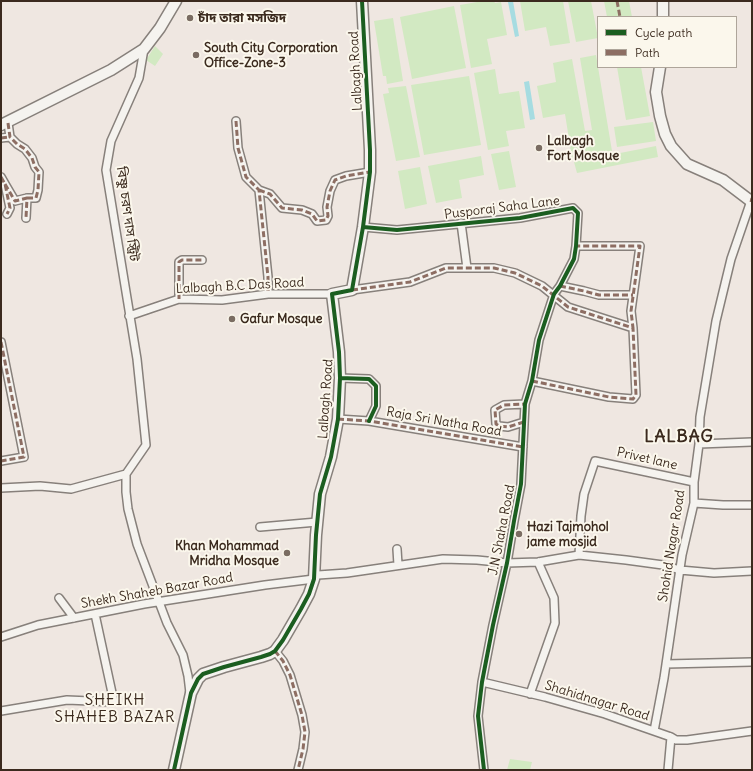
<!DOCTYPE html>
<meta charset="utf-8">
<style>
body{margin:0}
#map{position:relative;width:753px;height:771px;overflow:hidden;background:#efe7e1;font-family:Delius,sans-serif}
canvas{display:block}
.frame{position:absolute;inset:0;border:2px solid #3b2a1e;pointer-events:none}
.legend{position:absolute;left:597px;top:16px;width:140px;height:52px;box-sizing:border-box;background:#fbf7ec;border:1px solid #aea59a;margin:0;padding:5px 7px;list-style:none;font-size:12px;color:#3b2a1e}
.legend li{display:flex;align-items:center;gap:8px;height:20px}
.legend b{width:20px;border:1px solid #aea59a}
</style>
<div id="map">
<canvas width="753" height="771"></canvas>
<div class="frame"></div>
<ul class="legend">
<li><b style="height:5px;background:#1b5e20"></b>Cycle path</li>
<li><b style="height:5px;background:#8d6e63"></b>Path</li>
</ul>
</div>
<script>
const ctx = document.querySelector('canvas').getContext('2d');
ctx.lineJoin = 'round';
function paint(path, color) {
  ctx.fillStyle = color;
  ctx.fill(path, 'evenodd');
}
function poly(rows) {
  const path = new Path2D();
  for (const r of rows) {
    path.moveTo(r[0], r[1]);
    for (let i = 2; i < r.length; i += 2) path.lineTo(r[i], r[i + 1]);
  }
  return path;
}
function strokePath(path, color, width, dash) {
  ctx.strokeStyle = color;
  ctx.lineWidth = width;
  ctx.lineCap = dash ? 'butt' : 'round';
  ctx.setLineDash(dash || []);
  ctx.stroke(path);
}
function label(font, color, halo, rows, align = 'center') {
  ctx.font = font + ' Delius,"Noto Sans Bengali",sans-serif';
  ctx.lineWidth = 4;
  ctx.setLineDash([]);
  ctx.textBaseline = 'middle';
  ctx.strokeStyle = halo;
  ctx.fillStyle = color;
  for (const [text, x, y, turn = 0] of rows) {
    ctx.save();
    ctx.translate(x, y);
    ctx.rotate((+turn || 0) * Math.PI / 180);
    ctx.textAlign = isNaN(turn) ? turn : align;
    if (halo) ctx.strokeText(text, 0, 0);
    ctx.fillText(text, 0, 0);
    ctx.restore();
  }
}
paint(poly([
 [483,1,494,1,495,3,501,2,507,35,487,39,492,64,471,68,460,5],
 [520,1,563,1,570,43,550,46,546,27,525,31],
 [568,1,591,1,598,38,576,42],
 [604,1,629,1,632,17,607,17],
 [454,6,466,68,412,79,400,17],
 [393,18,403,81,387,84,386,76,383,76,374,21],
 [155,46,163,54,155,66,146,60],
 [596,55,612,151,572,158,565,114,543,118,537,86,556,82,553,63,572,59,585,131,592,130,580,58],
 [617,67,641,67,650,116,626,120],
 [495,69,499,94,519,91,525,128,506,131,509,146,488,150,474,73],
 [469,76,481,145,424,155,411,85],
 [406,86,420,157,396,161,383,94,389,93,388,88],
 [653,122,656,141,617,147,614,127],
 [656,146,658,157,577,173,574,162],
 [509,151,516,187,499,190,491,154],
 [481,156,484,175,459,180,462,198,436,203,428,166],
 [420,167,427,204,405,209,398,171],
 [510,759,532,762,530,770,507,770]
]), '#d2e9c2');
paint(poly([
 [513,1,519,36,515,37,508,2],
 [529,81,535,119,530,120,524,82]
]), '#a6dce1');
const street = poly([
 [144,49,139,78,111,141,106,170,137,359,146,445,126,474,126,492,128,509,137,544,167,623,183,655,188,676,190,693],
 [236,121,238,148,246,177,259,190,268,277,268,294],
 [8,123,10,137,17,144,25,149,32,158,35,167,39,172,38,190,36,198,27,198],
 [1,138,10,137],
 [1,177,5,184,10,208,7,214],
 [5,184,15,201,27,198,26,218],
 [259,190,270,194,282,208,302,210,312,214,317,221,326,220,328,216,327,207,330,191,335,180,346,176,370,172],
 [461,223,467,268],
 [363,227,397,230,520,218,573,208,578,213,576,246,574,259,560,286,554,294,539,340,532,381,525,404,521,484,514,521,507,563,493,625,482,682,478,716,484,770],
 [560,286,584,291,599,295,633,295],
 [352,290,410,282,446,268,494,268,515,273,542,286,568,307,633,328,631,311,640,246,576,246],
 [179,299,179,262,182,260,202,260],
 [129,316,179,299,222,300,268,294,332,294],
 [1,342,24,457,1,461],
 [340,378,369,379,376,386,376,406,369,421],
 [532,381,609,397,633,399,636,395,633,328],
 [338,419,369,421,523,447],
 [524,422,508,427,499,426,496,424,495,410,504,405,525,404],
 [699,444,752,442],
 [1,488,40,486,71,489,126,474],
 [694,503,723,505,752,505],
 [260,527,317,522],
 [397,549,398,565],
 [579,555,581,516,584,494,595,461,694,482],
 [59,598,74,618],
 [1,637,38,625,144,604,265,585,314,579,318,575,347,573,443,559,477,560,507,563,538,562,579,555,626,560,663,565,680,570,714,573,752,571],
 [275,651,283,661,290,675,302,715,305,732,303,749,298,770],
 [666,664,752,662],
 [482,682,545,697,605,714,671,737,668,770],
 [530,694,555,623,554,598,538,562],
 [1,711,67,700,114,702,95,614],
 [654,731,664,678,682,555,694,503,694,482,699,444,700,417,716,321,731,259,752,198],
 [671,737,676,740,687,740,752,731]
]);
const secondary = poly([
 [663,17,663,1],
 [660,67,656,92,660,116,665,134,671,146,687,164,723,180,752,202],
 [1,125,111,70,144,49,160,28,176,1],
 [174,770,191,693,198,679,203,674,224,667,261,657,270,654,275,651,283,640,301,609,309,594,314,579,316,535,320,494,331,457,338,419,340,378,339,352,332,294,352,290,363,227,370,172,370,150,362,1]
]);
strokePath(street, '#87807b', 10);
strokePath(secondary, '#87807b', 13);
strokePath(street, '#f5f3ef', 7);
strokePath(secondary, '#f5f3ef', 10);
strokePath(poly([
 [617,1,620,17],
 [236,121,238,148,246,177,259,190,268,277,268,294],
 [8,123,10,137,17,144,25,149,32,158,35,167,39,172,38,190,36,198,27,198],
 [1,138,10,137],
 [1,177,5,184,10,208,7,214],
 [5,184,15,201,27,198,26,218],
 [259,190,270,194,282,208,302,210,312,214,317,221,326,220,328,216,327,207,330,191,335,180,346,176,370,172],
 [751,202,752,198],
 [560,286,584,291,599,295,633,295],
 [352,290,410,282,446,268,494,268,515,273,542,286,568,307,633,328,631,311,640,246,576,246],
 [179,299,179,262,182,260,202,260],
 [1,342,24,457,1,461],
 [532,381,609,397,633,399,636,395,633,328],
 [338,419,369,421,523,447],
 [524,422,508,427,499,426,496,424,495,410,504,405,525,404],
 [275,651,283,661,290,675,302,715,305,732,303,749,298,770]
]), '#8d6e63', 3, [6, 3]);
strokePath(poly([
 [363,227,397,230,520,218,573,208,578,213,576,246,574,259,560,286,554,294,539,340,532,381,525,404,521,484,514,521,507,563,493,625,482,682,478,716,484,770],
 [340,378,369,379,376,386,376,406,369,421],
 [174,770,191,693,198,679,203,674,224,667,261,657,270,654,275,651,283,640,301,609,309,594,314,579,316,535,320,494,331,457,338,419,340,378,339,352,332,294,352,290,363,227,370,172,370,150,362,1]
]), '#1b5e20', 4);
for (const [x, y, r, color] of [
 [190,18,4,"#7a6c62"],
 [196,55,4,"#7a6c62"],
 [539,148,4,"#7a6c62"],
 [232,319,4,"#7a6c62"],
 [519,534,4,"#7a6c62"],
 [287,553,4,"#7a6c62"]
]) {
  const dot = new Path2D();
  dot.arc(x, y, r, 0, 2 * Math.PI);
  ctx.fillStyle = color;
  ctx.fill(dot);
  strokePath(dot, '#fbf7ec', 1.5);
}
label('bold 13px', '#3b2a1e', '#fbf7ec', [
 ["চাঁদ তারা মসজিদ",198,18],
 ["South City Corporation",204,48],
 ["Office-Zone-3",204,63],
 ["Lalbagh",547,141],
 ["Fort Mosque",547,156],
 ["Gafur Mosque",240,319],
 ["Hazi Tajmohol",527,527],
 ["jame mosjid",527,542],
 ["Khan Mohammad",279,546,"right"],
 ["Mridha Mosque",279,561,"right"]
], 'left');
label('13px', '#3b2a1e', '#fbf7ec', [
 ["Lalbagh Road",356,71,-93],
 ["Pusporaj Saha Lane",502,208,-7],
 ["বিষ্ণু চরণ দাস স্ট্রিট",127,214,82],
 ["Lalbagh B.C Das Road",240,286,-3],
 ["Lalbagh Road",326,399,-86],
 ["Raja Sri Natha Road",444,422,10],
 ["Privet lane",647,459,13],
 ["J.N Shaha Road",502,530,-79],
 ["Shohid Nagar Road",672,546,-81],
 ["Shekh Shaheb Bazar Road",157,591,-10],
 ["Shahidnagar Road",597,701,17]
]);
ctx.letterSpacing = '1px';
label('15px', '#3b2a1e', '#fbf7ec', [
 ["SHEIKH",115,701],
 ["SHAHEB BAZAR",115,718]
]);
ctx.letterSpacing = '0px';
ctx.letterSpacing = '1px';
label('bold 17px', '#3b2a1e', '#fbf7ec', [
 ["LALBAG",679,437]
]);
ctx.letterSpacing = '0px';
</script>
